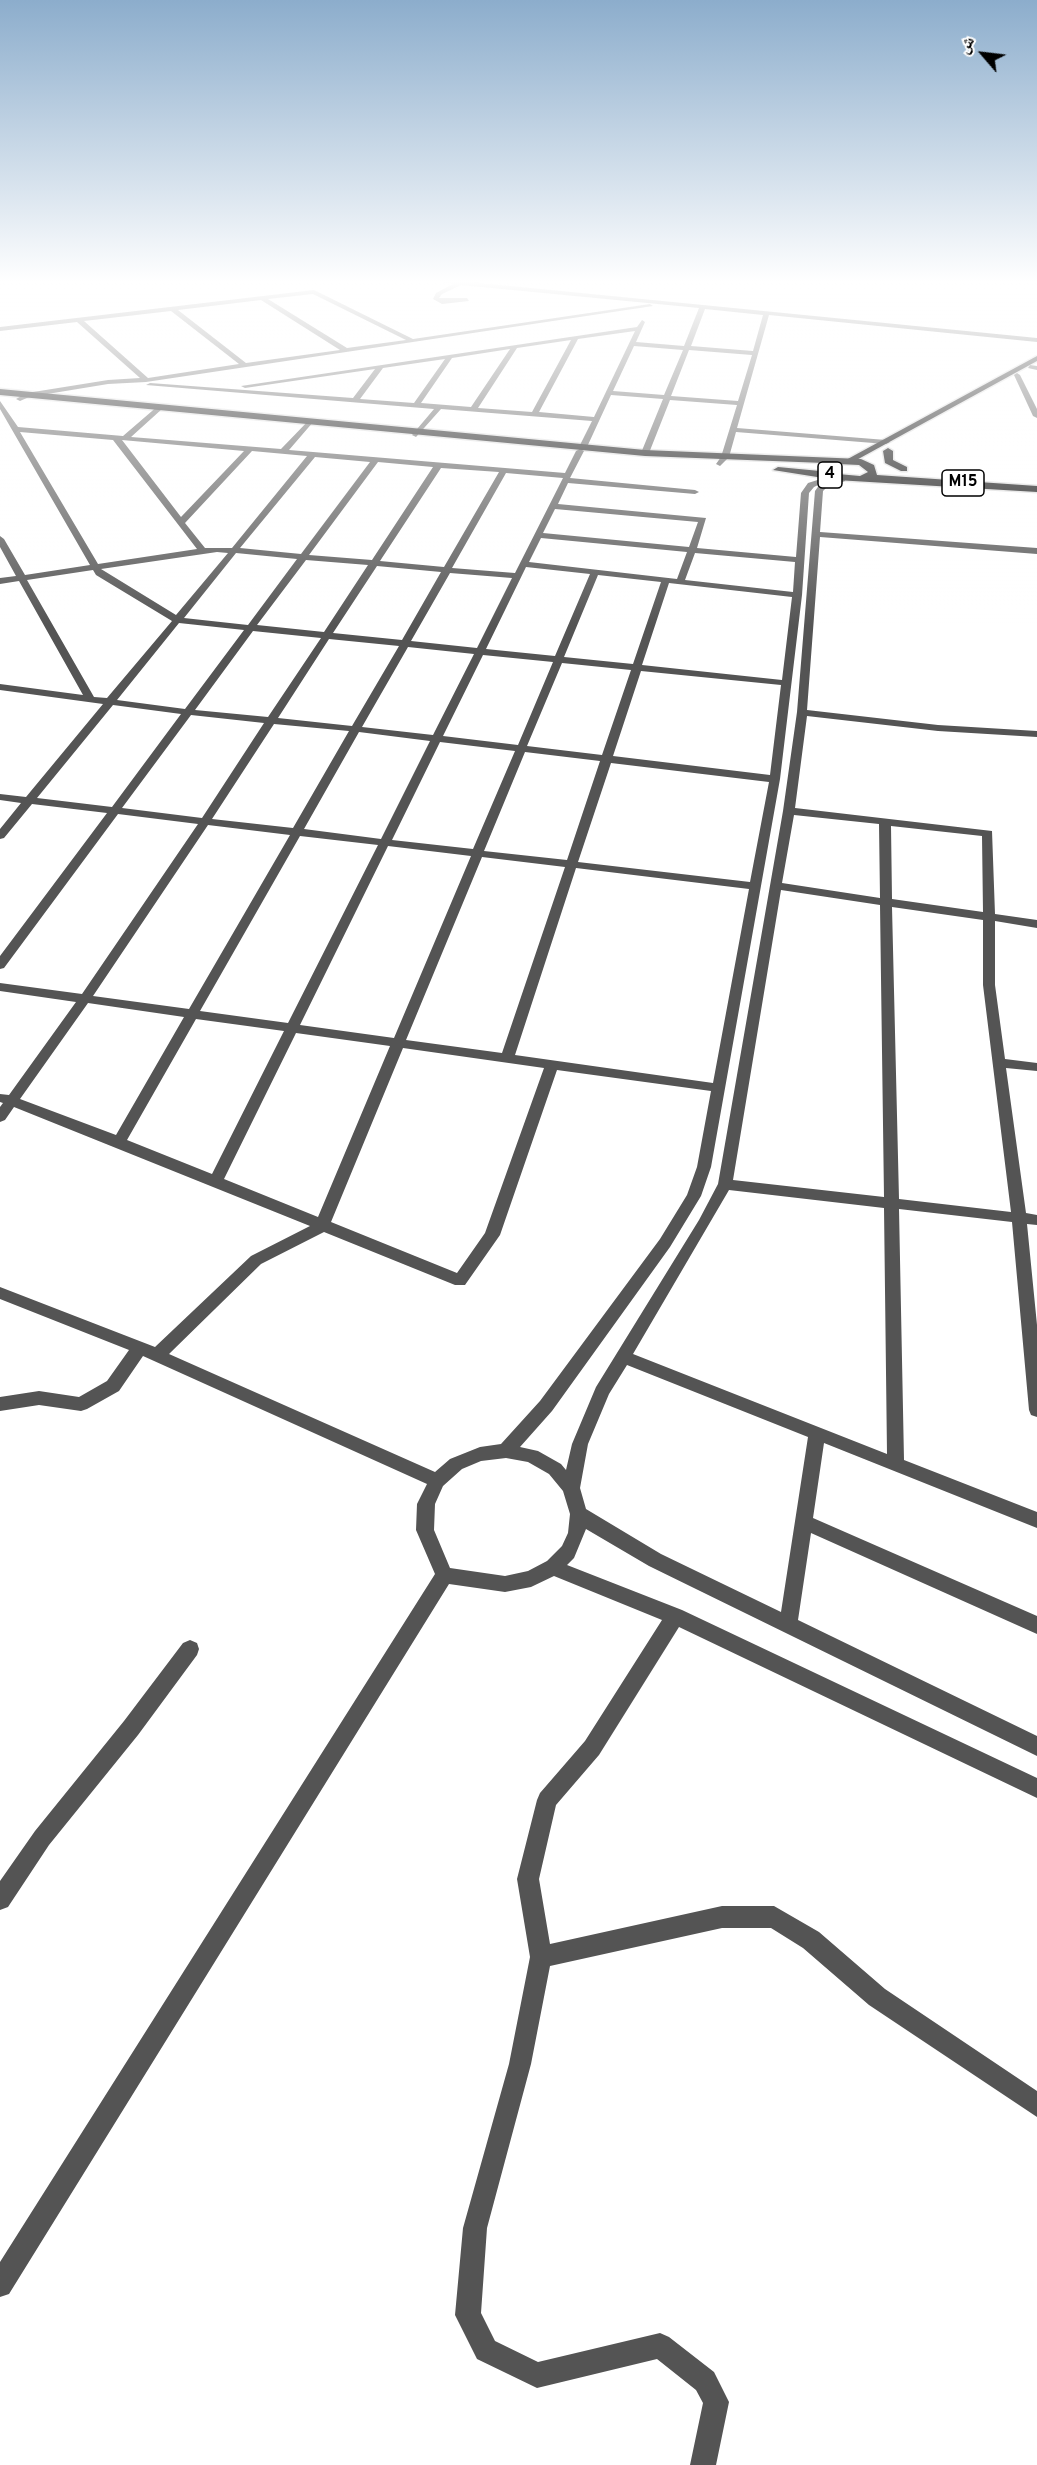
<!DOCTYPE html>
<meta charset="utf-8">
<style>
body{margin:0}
#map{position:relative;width:1037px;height:2465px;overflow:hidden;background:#fff;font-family:Overpass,"Noto Naskh Arabic",sans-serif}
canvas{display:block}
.north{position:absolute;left:953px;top:24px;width:60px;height:60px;-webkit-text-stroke:4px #fff;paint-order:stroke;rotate:298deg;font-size:16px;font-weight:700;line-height:24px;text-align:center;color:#000}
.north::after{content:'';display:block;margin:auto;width:21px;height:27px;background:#000;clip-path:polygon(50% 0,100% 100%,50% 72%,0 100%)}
</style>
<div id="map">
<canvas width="1037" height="2465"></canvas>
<div class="north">ش</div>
</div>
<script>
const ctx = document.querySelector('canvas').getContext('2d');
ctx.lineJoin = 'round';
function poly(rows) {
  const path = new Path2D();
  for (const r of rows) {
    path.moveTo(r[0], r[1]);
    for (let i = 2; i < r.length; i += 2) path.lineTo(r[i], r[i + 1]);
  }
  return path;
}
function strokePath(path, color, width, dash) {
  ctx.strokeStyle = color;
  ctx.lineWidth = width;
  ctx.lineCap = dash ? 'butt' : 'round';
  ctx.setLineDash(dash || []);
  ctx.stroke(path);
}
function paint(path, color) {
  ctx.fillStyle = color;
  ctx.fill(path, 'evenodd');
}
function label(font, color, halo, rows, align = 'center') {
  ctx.font = font + ' Overpass,sans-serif';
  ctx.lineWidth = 5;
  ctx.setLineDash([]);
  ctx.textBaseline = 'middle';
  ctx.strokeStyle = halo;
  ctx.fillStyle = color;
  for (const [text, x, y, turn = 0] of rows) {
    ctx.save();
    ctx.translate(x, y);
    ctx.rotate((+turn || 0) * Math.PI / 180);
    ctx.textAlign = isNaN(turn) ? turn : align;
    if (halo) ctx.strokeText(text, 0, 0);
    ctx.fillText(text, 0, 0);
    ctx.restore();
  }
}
const major = poly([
 [1037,356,1037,361,851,463,844,461,1037,356]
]);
const highway = poly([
 [0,389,645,450,861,459,874,465,877,475,1037,486,1037,492,836,480,773,470,778,467,820,471,819,467,824,463,645,456,0,395,0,389],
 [838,464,859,465,868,472,860,476,838,474,829,470,838,464],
 [888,448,893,451,893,460,907,467,907,471,901,471,885,463,883,451,888,448]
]);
strokePath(major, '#dbdbdb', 3);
strokePath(highway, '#dbdbdb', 3);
paint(poly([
 [438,281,460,281,1037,338,1037,342,769,315,737,428,886,440,890,442,886,444,736,432,729,457,720,466,716,464,721,457,737,405,670,400,649,453,645,455,641,453,663,399,611,395,587,447,583,449,579,447,592,421,441,409,416,437,412,435,434,409,146,385,150,383,353,398,375,369,245,388,241,386,637,327,642,320,645,322,636,342,684,346,699,308,461,285,442,294,439,298,467,298,469,301,442,304,433,299,436,293,453,284,438,281],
 [705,309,763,315,753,351,691,346,705,309],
 [635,331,594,417,539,412,578,339,635,331],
 [571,340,532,412,478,408,517,348,571,340],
 [634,346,683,350,664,395,613,391,634,346],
 [510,349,471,407,421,403,452,358,510,349],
 [689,350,752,355,738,401,671,396,689,350],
 [445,359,414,403,360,399,383,368,445,359],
 [314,290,413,339,650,304,653,306,146,382,108,384,29,397,20,401,16,399,27,393,108,380,140,378,77,322,0,331,0,327,314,290],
 [313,294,406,340,347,348,268,299,313,294],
 [261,300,340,350,246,363,178,310,261,300],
 [171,311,239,364,148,378,84,321,171,311],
 [1030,365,1037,366,1037,370,1028,368,1030,365],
 [1017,373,1020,375,1037,409,1037,418,1033,416,1014,375,1017,373],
 [0,401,18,427,123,436,159,405,162,409,131,437,281,449,310,419,314,421,289,450,565,473,576,451,580,449,584,451,570,478,695,490,699,492,695,494,568,483,558,504,706,518,697,548,796,557,801,493,808,483,827,477,831,479,821,484,842,477,845,477,845,481,826,488,823,491,820,532,1037,548,1037,554,820,537,807,710,938,725,1037,731,1037,737,938,731,807,716,795,808,992,831,995,914,1037,920,1037,928,995,921,995,985,1005,1059,1037,1063,1037,1071,1006,1068,1026,1213,1037,1215,1037,1225,1027,1224,1037,1325,1037,1417,1031,1415,1029,1410,1012,1222,899,1209,904,1460,1037,1512,1037,1528,824,1443,813,1518,1037,1616,1037,1634,811,1533,798,1620,1037,1736,1037,1756,649,1566,586,1529,574,1558,567,1565,682,1610,1037,1778,1037,1798,679,1627,599,1755,556,1805,539,1879,550,1944,722,1906,774,1906,819,1932,885,1989,1037,2091,1037,2117,869,2005,803,1948,771,1928,722,1928,550,1966,531,2064,487,2228,481,2313,495,2341,538,2362,660,2333,669,2337,714,2372,729,2402,716,2465,690,2465,703,2403,696,2390,657,2359,537,2388,477,2359,455,2315,463,2228,509,2064,530,1957,517,1879,537,1800,540,1793,585,1741,662,1620,554,1576,531,1587,505,1592,449,1584,9,2294,0,2297,0,2262,435,1574,416,1530,417,1504,427,1484,143,1356,119,1391,87,1409,81,1411,39,1405,0,1411,0,1397,39,1391,79,1397,107,1381,129,1350,0,1299,0,1287,155,1347,251,1256,310,1226,14,1107,5,1120,0,1122,0,1107,3,1103,0,1102,0,1094,9,1095,76,1002,0,991,0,983,82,994,198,824,118,814,4,968,0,969,0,956,107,813,32,804,4,838,0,839,0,829,21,803,0,800,0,794,26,797,103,704,0,690,0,684,83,695,19,581,0,584,0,578,16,576,0,547,0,536,4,539,25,575,90,565,0,409,0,401],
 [20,432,113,440,197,549,98,564,20,432],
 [122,440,244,451,181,517,122,440],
 [252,451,307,456,232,548,205,548,185,523,252,451],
 [315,457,370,462,301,554,240,548,315,457],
 [378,462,433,467,372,560,309,555,378,462],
 [441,468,499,472,444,567,380,561,441,468],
 [506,473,563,478,515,573,452,568,506,473],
 [820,484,815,491,797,712,783,811,718,1184,699,1220,596,1387,572,1444,566,1470,561,1464,538,1451,520,1447,552,1411,670,1247,701,1196,711,1167,780,779,802,595,809,493,814,487,820,484],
 [555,509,698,522,689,547,543,533,555,509],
 [541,538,687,552,677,579,529,562,541,538],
 [217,552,228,553,176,615,101,569,217,552],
 [236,553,297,559,248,625,184,618,236,553],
 [695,553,795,562,793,592,685,580,695,553],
 [306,560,368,565,324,632,257,625,306,560],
 [377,566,441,572,402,640,333,633,377,566],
 [526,567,590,574,555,656,486,649,526,567],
 [93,570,96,575,172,621,107,698,94,697,27,580,93,570],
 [450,573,512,578,477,648,411,641,450,573],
 [598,575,661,582,633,664,564,657,598,575],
 [669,583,792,597,782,680,642,665,669,583],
 [179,623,244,630,185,709,117,700,179,623],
 [253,631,321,638,268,717,195,710,253,631],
 [329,639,399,646,352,726,278,718,329,639],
 [408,647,474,654,433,735,362,727,408,647],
 [483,655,553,662,518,745,443,736,483,655],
 [562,663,631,670,602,755,527,746,562,663],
 [641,671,781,685,770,775,613,756,641,671],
 [113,705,181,714,112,807,37,798,113,705],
 [191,715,264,723,202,818,122,808,191,715],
 [274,724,349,731,293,828,212,819,274,724],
 [359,732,430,741,381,839,304,829,359,732],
 [440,742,515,751,473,849,392,840,440,742],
 [525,752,600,761,567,860,484,851,525,752],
 [611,763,769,782,750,882,578,862,611,763],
 [794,815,879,824,880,898,782,883,794,815],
 [208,825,290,835,189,1009,93,996,208,825],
 [891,826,982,836,983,912,892,899,891,826],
 [300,836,378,845,288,1023,200,1011,300,836],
 [388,846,471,856,394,1038,300,1025,388,846],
 [482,857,565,867,502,1053,406,1040,482,857],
 [576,868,749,889,713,1083,515,1055,576,868],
 [781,890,880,905,884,1197,733,1180,781,890],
 [892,907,983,920,983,985,1011,1212,899,1199,892,907],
 [88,1003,184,1017,116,1135,20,1099,88,1003],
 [196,1019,284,1031,212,1174,127,1140,196,1019],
 [296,1033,390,1046,318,1217,224,1179,296,1033],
 [403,1048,544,1068,485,1233,457,1273,331,1222,403,1048],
 [557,1070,711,1091,697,1167,687,1195,660,1239,540,1401,501,1444,480,1447,450,1459,435,1472,169,1354,261,1264,324,1232,455,1285,465,1285,500,1235,557,1070],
 [729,1190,884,1208,887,1454,633,1354,729,1190],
 [627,1365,808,1437,781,1612,661,1554,586,1509,580,1488,588,1444,609,1394,627,1365],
 [506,1458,528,1462,549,1474,563,1491,570,1514,568,1533,562,1546,547,1561,528,1571,505,1576,450,1568,434,1530,435,1504,443,1486,462,1469,481,1461,506,1458],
 [190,1640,197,1643,199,1649,197,1655,138,1735,49,1845,8,1907,0,1910,0,1881,35,1831,124,1721,183,1643,190,1640]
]), '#545454');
paint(major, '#000');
paint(highway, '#000');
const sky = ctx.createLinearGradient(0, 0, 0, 626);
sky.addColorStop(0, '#8cadcc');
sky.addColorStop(0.45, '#fff');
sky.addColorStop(1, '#ffffff00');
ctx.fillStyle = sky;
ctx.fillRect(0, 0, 1037, 626);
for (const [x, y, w] of [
 [830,475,24],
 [963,483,42]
]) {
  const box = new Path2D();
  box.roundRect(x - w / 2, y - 13, w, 26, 4.5);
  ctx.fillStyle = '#fff';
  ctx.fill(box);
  strokePath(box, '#000', 1.5);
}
label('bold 16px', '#000', null, [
 ["4",830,475],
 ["M15",963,483]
]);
</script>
